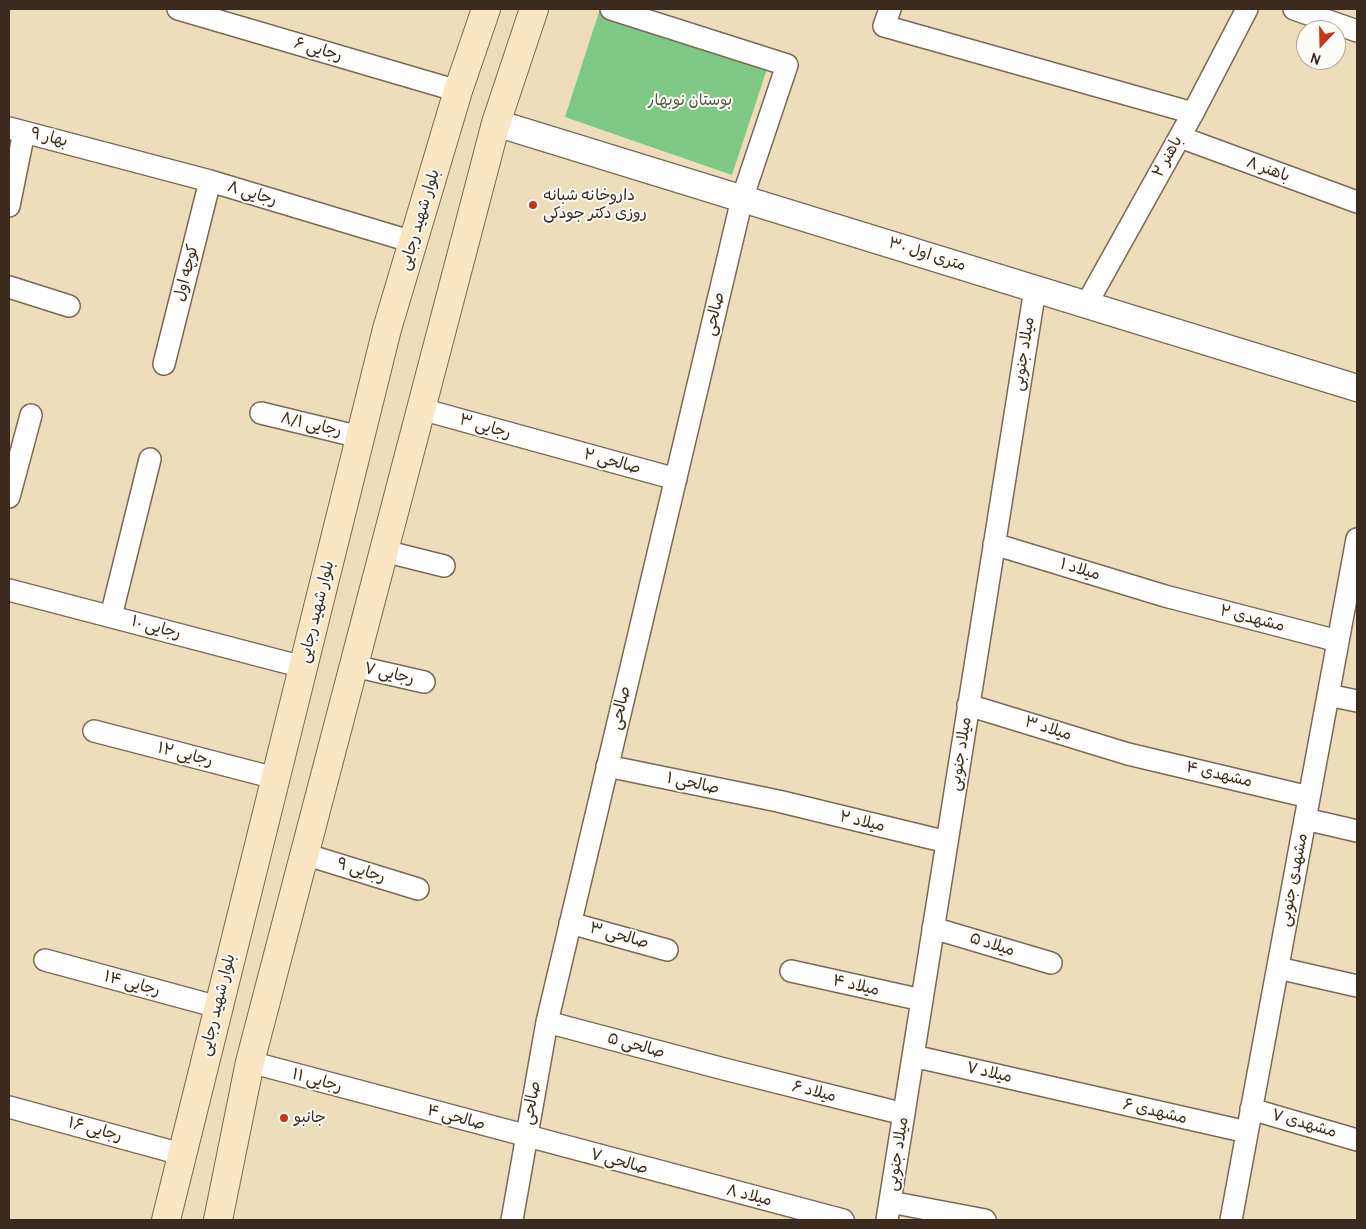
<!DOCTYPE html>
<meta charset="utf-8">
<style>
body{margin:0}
#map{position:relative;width:1366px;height:1229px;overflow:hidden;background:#eeddba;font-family:Pangolin,sans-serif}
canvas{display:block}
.frame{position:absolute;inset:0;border:10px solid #3b2a1e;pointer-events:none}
.north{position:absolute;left:1296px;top:20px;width:50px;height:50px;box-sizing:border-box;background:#fdfcf7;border:1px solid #afa8a0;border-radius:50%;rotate:201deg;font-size:14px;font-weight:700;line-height:20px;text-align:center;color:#3b2a1e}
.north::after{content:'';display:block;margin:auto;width:18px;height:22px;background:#c8321e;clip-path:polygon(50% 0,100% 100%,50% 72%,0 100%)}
</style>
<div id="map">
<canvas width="1366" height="1229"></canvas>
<div class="frame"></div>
<div class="north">N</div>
</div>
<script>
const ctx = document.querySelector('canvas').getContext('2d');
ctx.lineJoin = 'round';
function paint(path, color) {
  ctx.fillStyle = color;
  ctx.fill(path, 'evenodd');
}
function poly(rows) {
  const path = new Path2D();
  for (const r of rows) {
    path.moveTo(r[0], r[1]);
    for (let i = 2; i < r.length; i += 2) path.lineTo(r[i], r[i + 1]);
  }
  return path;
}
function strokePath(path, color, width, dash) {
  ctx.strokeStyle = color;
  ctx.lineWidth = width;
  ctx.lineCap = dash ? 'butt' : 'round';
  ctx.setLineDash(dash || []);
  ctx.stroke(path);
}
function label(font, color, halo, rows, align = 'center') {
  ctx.font = font + ' Pangolin,"Playpen Sans Arabic",sans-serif';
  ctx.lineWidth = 4;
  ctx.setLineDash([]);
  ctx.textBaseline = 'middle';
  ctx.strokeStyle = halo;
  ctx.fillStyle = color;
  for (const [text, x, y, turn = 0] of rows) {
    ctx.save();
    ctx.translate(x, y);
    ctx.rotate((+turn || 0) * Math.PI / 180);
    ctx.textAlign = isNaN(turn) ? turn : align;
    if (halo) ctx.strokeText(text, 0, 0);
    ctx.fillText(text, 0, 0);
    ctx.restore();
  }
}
paint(poly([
 [599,12,767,69,732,175,565,117]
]), '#7fc986');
const minor = poly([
 [178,9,458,91],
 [890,9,884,26,1193,113],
 [1294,9,1357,31],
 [9,128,210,181,413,242],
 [1180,137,1357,202],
 [9,206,24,132],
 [9,287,69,306],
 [1086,305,1193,113,1247,9],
 [164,364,210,181],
 [421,409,676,479],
 [261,413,360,437],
 [9,497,31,415],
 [994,544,1165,596,1338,641],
 [384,551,444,566],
 [9,590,303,667],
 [111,616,150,459],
 [354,666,424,682],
 [1328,695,1357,701],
 [968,705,1128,754,1309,797],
 [94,731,275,778],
 [607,766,778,801,947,842],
 [1305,819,1357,831],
 [304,854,418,889],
 [570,923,667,950],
 [933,928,1051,963],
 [45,960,218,1007],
 [1278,968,1357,986],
 [791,971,922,1000],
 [547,1022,724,1069,904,1114],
 [913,1056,1247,1132],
 [250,1062,843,1220],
 [9,1107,181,1154],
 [1251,1109,1357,1140],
 [890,1202,985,1220],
 [512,1220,547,1022,742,199,787,65,611,9],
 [887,1220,1035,289],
 [1231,1220,1357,539]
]);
const tertiary = poly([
 [496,123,1357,388]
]);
const secondary = poly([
 [166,1220,387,329,458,91,486,9],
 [218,1220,250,1062,496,123,534,9]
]);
strokePath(minor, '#7a6955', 24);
strokePath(tertiary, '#7a6955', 29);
strokePath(secondary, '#7a6955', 30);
strokePath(minor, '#fff', 21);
strokePath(tertiary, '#fff', 26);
strokePath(secondary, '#fbe6c4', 28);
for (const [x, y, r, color] of [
 [533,205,5,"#c8321e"],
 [284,1118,5,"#c8321e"]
]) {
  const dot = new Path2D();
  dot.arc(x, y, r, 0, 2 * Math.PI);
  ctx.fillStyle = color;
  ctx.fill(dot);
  strokePath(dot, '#fdfcf7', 2);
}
label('16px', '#3b2a1e', '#fdfcf7', [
 ["رجایی ۶",318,50,16],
 ["بهار ۹",49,138,14],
 ["باهنر ۲",1168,157,-61],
 ["باهنر ۸",1268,170,20],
 ["رجایی ۸",252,194,17],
 ["بلوار شهید رجایی",420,220,-73],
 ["۳۰ متری اول",927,255,17],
 ["کوچه اول",187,273,-76],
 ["صالحی",715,314,-77],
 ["میلاد جنوبی",1024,354,-81],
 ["رجایی ۸/۱",311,425,13],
 ["رجایی ۳",485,427,16],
 ["صالحی ۲",612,462,15],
 ["میلاد ۱",1080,570,17],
 ["بلوار شهید رجایی",317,612,-76],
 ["مشهدی ۲",1252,619,14],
 ["رجایی ۱۰",156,628,15],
 ["رجایی ۷",389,674,13],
 ["صالحی",621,708,-77],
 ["میلاد ۳",1048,729,17],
 ["میلاد جنوبی",961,754,-81],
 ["رجایی ۱۲",185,755,14],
 ["مشهدی ۴",1219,775,13],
 ["صالحی ۱",693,784,12],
 ["میلاد ۲",862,822,13],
 ["رجایی ۹",361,871,17],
 ["مشهدی جنوبی",1294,880,-79],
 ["صالحی ۳",619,936,15],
 ["میلاد ۵",992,945,17],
 ["رجایی ۱۴",132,984,15],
 ["میلاد ۴",856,986,13],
 ["بلوار شهید رجایی",218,1005,-76],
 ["صالحی ۵",636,1046,15],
 ["میلاد ۷",989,1073,13],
 ["رجایی ۱۱",317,1081,15],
 ["میلاد ۶",814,1092,14],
 ["صالحی",532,1103,-80],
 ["مشهدی ۶",1155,1112,13],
 ["صالحی ۴",456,1118,15],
 ["مشهدی ۷",1304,1124,16],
 ["رجایی ۱۶",95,1130,15],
 ["میلاد جنوبی",898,1154,-81],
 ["صالحی ۷",619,1162,15],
 ["میلاد ۸",749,1196,14]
]);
label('16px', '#4f5a3d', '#fdfcf7', [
 ["بوستان نوبهار",690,101]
]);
label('16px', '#3b2a1e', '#fdfcf7', [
 ["داروخانه شبانه",543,196],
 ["روزی دکتر جودکی",543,214],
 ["جانبو",294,1118]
], 'left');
</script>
